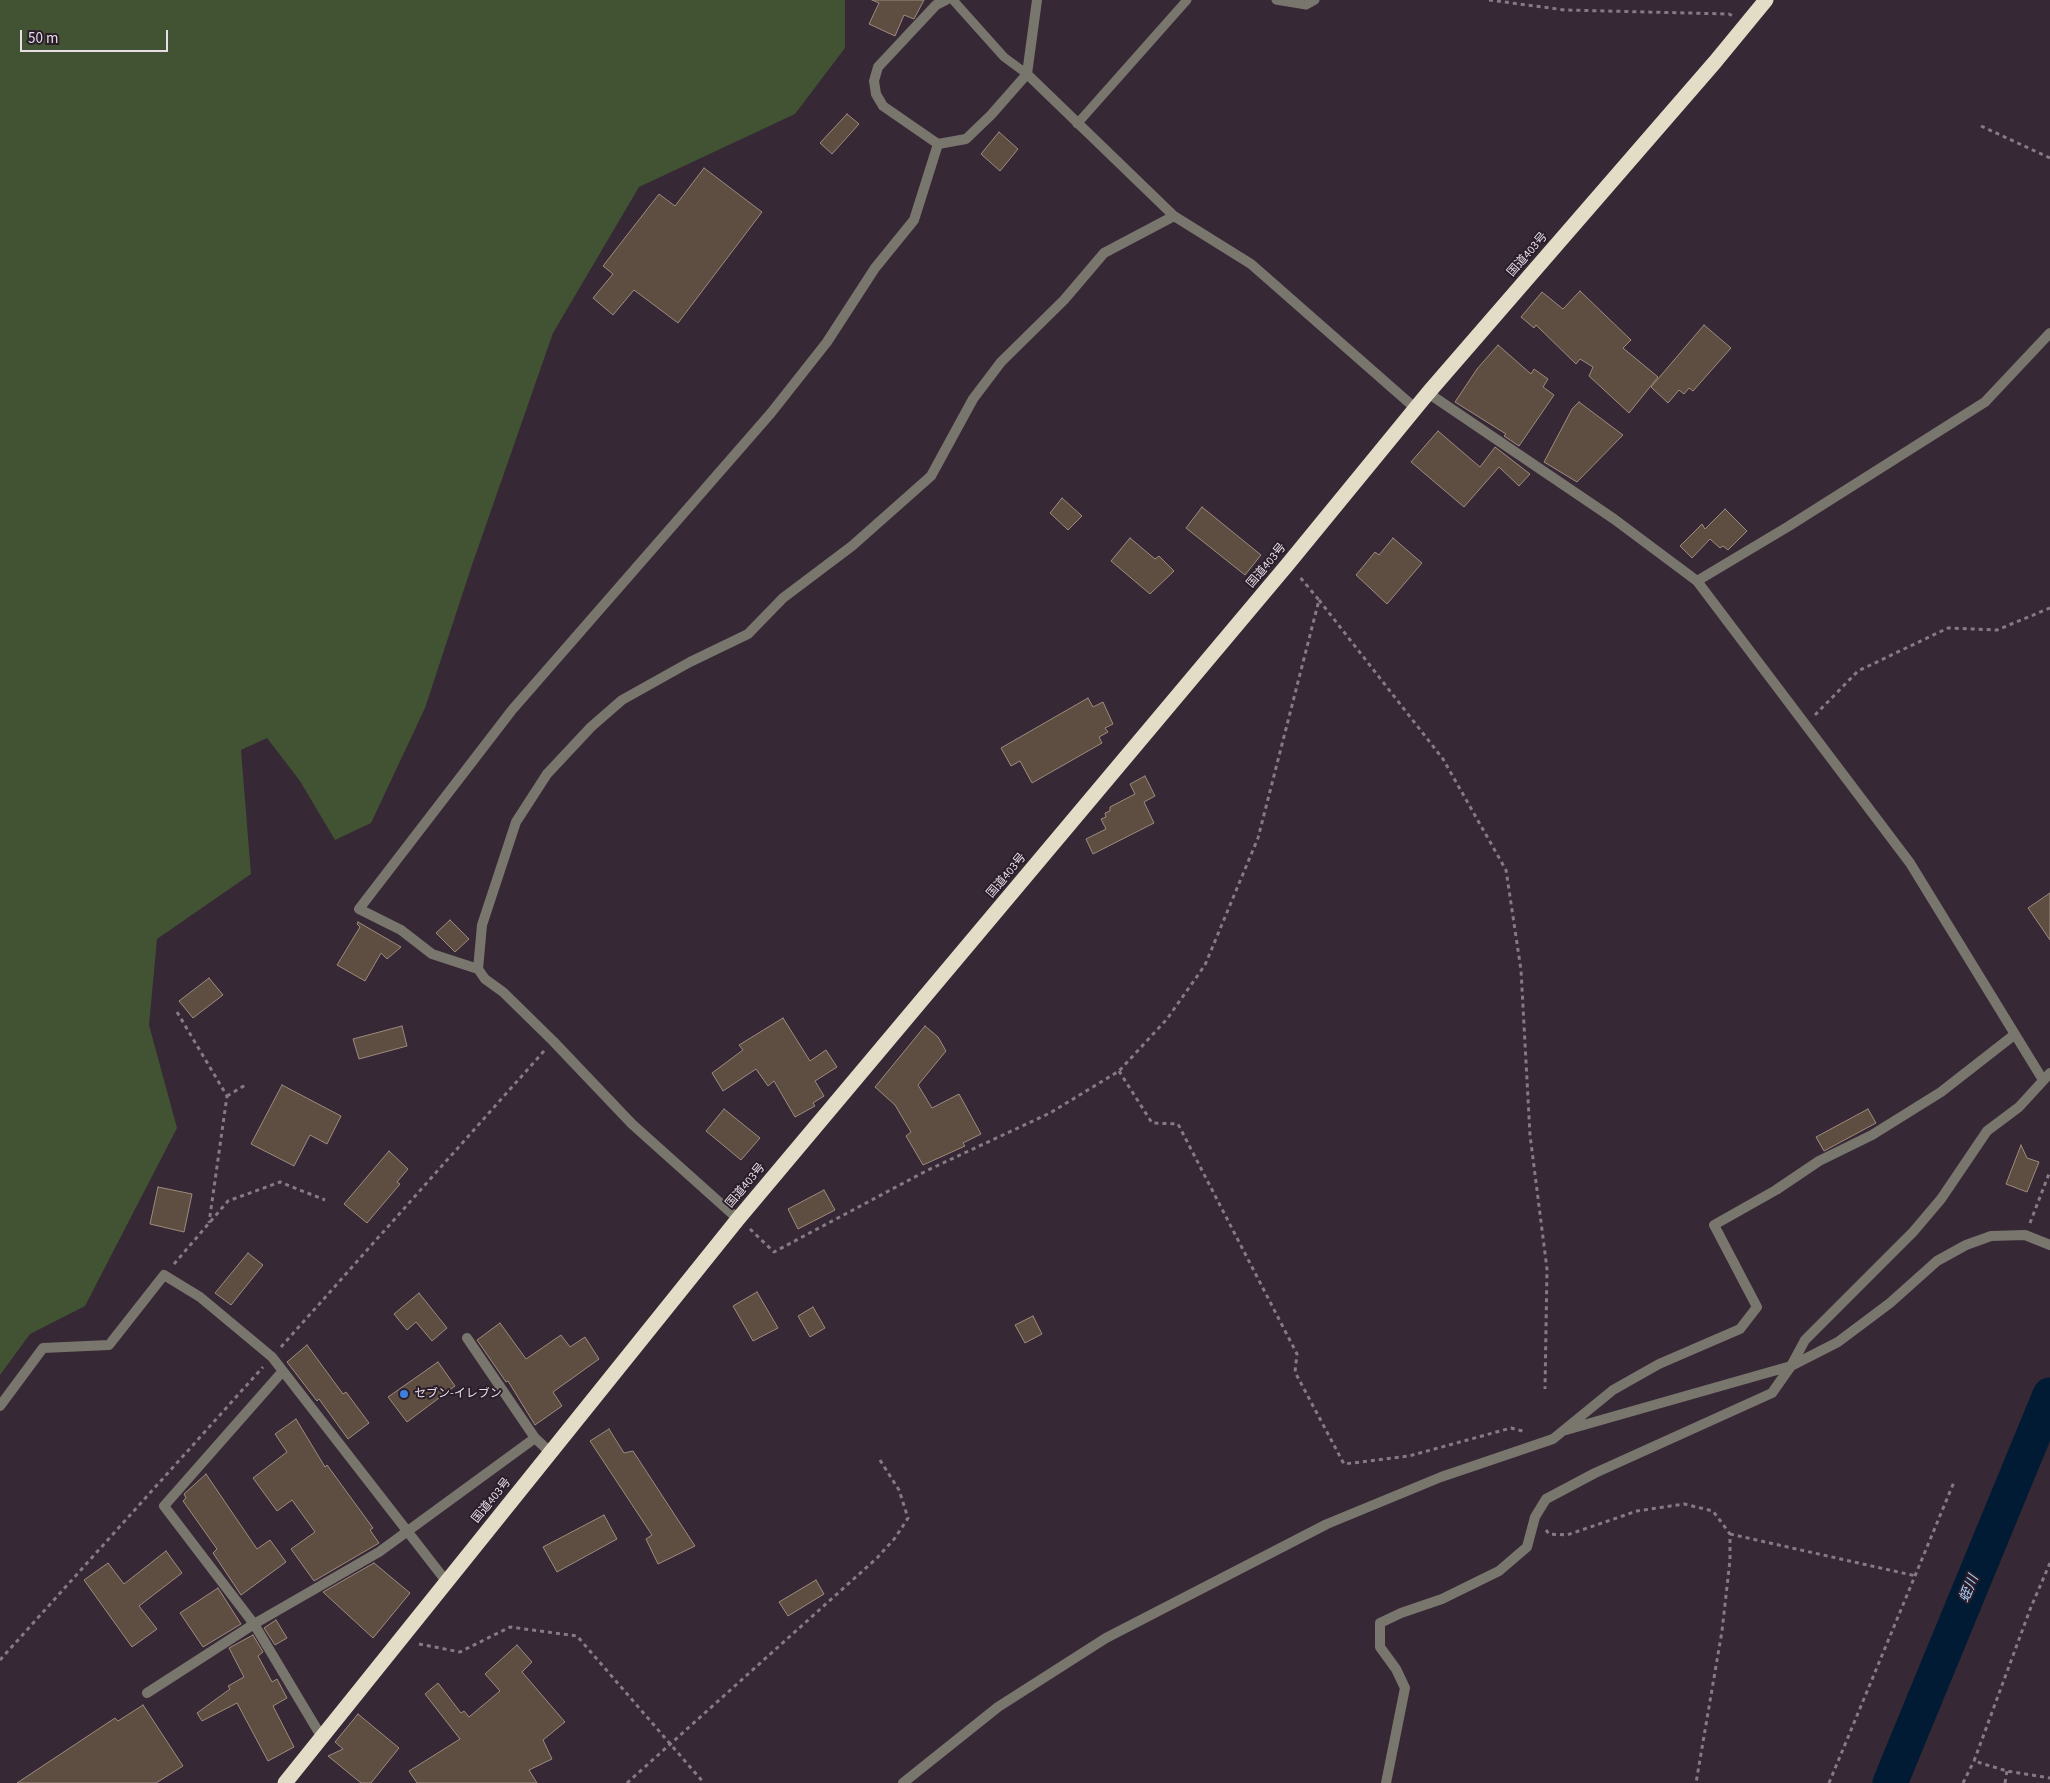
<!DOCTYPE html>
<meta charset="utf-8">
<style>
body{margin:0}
#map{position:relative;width:2050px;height:1783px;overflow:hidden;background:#362835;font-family:"Source Sans 3",sans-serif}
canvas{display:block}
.scale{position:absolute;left:20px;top:30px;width:148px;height:22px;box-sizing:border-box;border:2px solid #e7dee6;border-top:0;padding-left:6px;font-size:15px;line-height:18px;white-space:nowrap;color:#e7dee6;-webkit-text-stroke:4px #2b1e2b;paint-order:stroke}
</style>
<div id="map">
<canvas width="2050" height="1783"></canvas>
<div class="scale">50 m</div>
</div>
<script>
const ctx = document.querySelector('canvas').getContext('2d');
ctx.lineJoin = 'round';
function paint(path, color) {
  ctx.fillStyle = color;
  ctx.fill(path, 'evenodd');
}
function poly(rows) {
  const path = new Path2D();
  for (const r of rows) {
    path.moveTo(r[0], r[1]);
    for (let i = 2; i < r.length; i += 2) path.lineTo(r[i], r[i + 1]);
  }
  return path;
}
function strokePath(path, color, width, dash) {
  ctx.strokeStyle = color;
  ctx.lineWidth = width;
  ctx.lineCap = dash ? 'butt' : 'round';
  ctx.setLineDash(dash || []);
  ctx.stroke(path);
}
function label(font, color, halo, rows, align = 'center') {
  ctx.font = font + ' "Source Sans 3","Noto Sans JP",sans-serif';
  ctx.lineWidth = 4;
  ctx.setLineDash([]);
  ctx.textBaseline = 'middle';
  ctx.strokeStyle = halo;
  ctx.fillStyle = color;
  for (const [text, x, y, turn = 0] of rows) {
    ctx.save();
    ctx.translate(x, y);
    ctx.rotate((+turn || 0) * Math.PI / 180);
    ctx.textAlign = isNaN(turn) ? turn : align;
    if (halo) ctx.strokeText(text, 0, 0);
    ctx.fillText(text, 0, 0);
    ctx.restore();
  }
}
paint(poly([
 [0,0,845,0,845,48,795,114,639,187,553,333,472,565,425,708,371,823,335,840,300,781,267,738,241,750,251,874,157,939,149,1025,177,1128,85,1306,30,1334,0,1375]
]), '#415333');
strokePath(poly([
 [1890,1783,2050,1395]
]), '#001b33', 35);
const building = poly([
 [872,0,924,0,914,19,904,15,895,36,869,24,879,3,872,0],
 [847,114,859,124,832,154,820,143,847,114],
 [999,132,1018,149,1000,171,981,154,999,132],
 [704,168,762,212,678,323,634,290,613,315,593,298,613,274,603,266,659,194,675,206,704,168],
 [1580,291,1631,340,1623,348,1658,377,1629,413,1589,376,1593,367,1580,359,1576,364,1536,325,1534,328,1521,317,1542,292,1563,309,1580,291],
 [1704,325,1731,348,1693,391,1689,388,1684,394,1679,390,1668,403,1651,387,1704,325],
 [1498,345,1531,374,1534,369,1548,379,1543,387,1554,395,1519,446,1504,436,1506,434,1455,402,1477,369,1498,345],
 [1579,402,1623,435,1577,482,1544,462,1572,409,1579,402],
 [1438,431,1480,467,1495,447,1530,474,1519,486,1499,467,1464,507,1411,462,1438,431],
 [1062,498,1082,516,1068,530,1050,513,1062,498],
 [1202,507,1261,555,1245,575,1186,528,1202,507],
 [1725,509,1747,531,1728,550,1723,546,1720,548,1710,539,1692,558,1680,546,1702,524,1705,529,1725,509],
 [1130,538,1155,559,1159,556,1174,571,1150,594,1111,561,1130,538],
 [1393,538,1422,563,1387,604,1356,575,1375,552,1379,555,1393,538],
 [1088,698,1093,707,1103,702,1113,724,1105,728,1108,732,1099,737,1102,743,1032,783,1020,761,1011,766,1001,748,1088,698],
 [1145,776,1155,796,1144,802,1154,823,1093,854,1086,839,1106,829,1101,819,1106,817,1105,813,1110,811,1110,807,1135,794,1130,784,1145,776],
 [2050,893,2050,940,2028,908,2050,893],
 [450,920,469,939,455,952,436,933,450,920],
 [358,922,401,947,387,959,381,953,365,981,337,965,360,927,357,924,358,922],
 [209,978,223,995,193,1018,179,1001,209,978],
 [783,1018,810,1061,826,1050,837,1067,815,1081,824,1096,813,1103,815,1106,795,1117,774,1081,768,1086,756,1069,723,1091,712,1073,743,1050,739,1045,783,1018],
 [402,1026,407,1046,359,1059,353,1039,402,1026],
 [925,1026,938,1037,946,1051,918,1085,932,1108,959,1094,981,1134,963,1143,965,1146,923,1165,906,1136,911,1132,895,1105,875,1087,925,1026],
 [282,1085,341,1116,327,1144,310,1135,294,1166,251,1144,282,1085],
 [724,1109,760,1138,741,1160,706,1131,724,1109],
 [1868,1109,1876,1123,1824,1151,1816,1137,1868,1109],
 [2021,1145,2027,1158,2039,1162,2027,1192,2006,1184,2021,1145],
 [389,1151,408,1169,397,1182,400,1184,367,1223,344,1204,389,1151],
 [158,1187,192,1194,184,1232,150,1224,158,1187],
 [824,1190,835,1210,798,1229,788,1209,824,1190],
 [248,1253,263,1265,231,1305,215,1293,248,1253],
 [757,1292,778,1328,753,1341,733,1306,757,1292],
 [419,1293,447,1328,432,1341,416,1322,407,1330,394,1314,419,1293],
 [813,1307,825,1328,810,1337,798,1316,813,1307],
 [1033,1316,1042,1334,1025,1343,1015,1325,1033,1316],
 [500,1323,526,1359,561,1335,570,1347,585,1337,599,1359,553,1392,562,1406,535,1425,508,1381,506,1382,477,1340,500,1323],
 [307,1345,343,1394,346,1392,369,1423,348,1439,319,1399,317,1401,287,1362,307,1345],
 [438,1362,455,1386,407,1422,388,1397,438,1362],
 [296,1419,325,1467,327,1465,373,1528,370,1530,379,1543,314,1581,291,1549,315,1532,292,1500,277,1511,253,1478,287,1452,275,1434,296,1419],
 [609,1429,624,1453,633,1451,695,1546,658,1564,646,1539,652,1535,590,1441,609,1429],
 [206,1474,257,1549,270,1540,286,1562,241,1595,213,1553,217,1549,183,1501,186,1498,184,1494,206,1474],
 [604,1515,617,1539,557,1572,543,1547,604,1515],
 [166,1551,182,1573,139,1606,157,1629,132,1647,84,1580,108,1563,124,1584,166,1551],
 [374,1563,410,1593,373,1638,323,1592,374,1563],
 [816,1580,824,1594,788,1616,779,1602,816,1580],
 [218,1588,241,1624,203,1647,180,1613,218,1588],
 [276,1620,287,1638,275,1645,264,1628,276,1620],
 [253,1635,263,1652,258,1656,272,1682,277,1679,287,1698,273,1706,294,1747,268,1761,237,1703,202,1721,197,1713,230,1689,228,1686,244,1677,229,1648,253,1635],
 [517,1645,532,1662,522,1672,565,1722,543,1740,552,1759,529,1770,537,1783,417,1783,409,1771,460,1739,425,1694,438,1683,461,1713,464,1711,469,1717,500,1691,485,1674,517,1645],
 [143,1705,183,1766,156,1783,17,1783,115,1718,118,1721,143,1705],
 [358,1714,399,1748,371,1783,361,1783,328,1756,343,1749,335,1742,358,1714]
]);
paint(building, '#5e4d41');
strokePath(building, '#9e8b7f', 1);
strokePath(poly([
 [1489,0,1565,10,1729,14,1733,16],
 [1981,126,2050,158],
 [1319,600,1443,759,1506,870,1521,970,1530,1135,1547,1269,1545,1389],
 [1815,715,1858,671,1948,628,1997,630,2050,608],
 [177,1012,227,1096,209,1223],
 [1119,1071,1152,1123,1178,1124,1297,1354,1295,1372,1344,1464,1409,1456,1511,1428,1526,1432],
 [227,1096,247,1084],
 [2030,1223,2050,1171],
 [750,1229,774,1252,928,1170,1050,1113,1119,1071,1167,1019,1205,965,1258,838,1319,600,1299,576],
 [174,1264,228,1201,280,1182,325,1200],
 [281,1347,544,1051],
 [1546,1530,1549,1534,1567,1535,1637,1511,1684,1504,1713,1511,1730,1534,1730,1560,1722,1631,1696,1783],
 [1730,1534,1916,1576],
 [2050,1563,2031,1607,1974,1761,2007,1771,2050,1778],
 [419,1644,460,1652,510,1627,577,1636,704,1783],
 [0,1660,263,1367],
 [627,1783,877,1558,895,1538,908,1518,899,1490,878,1457],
 [1829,1783,1954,1482],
 [1963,1783,1974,1761],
 [2005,1783,2007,1771]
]), '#867a85', 3, [4, 4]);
strokePath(poly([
 [953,0,1004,57,1027,74],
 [1276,0,1306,5,1315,0],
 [1077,124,1187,0]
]), '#79766e', 9);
strokePath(poly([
 [1027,74,1174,216,1251,264,1415,408],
 [938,144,883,106,876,94,874,81,878,67,936,5,946,0],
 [1428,393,1614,519,1697,581,1910,863,2043,1080],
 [1697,581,1789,526,1985,402,2050,333],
 [478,969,482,925,516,822,547,774,591,727,622,700,690,662,748,634,783,598,852,546,931,476,973,399,1001,362,1064,300,1104,253,1174,216],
 [738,1219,632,1124,553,1041,503,992,485,979,478,969,432,954,401,930,359,909,512,710,771,413,827,342,875,268,914,220,938,144,966,139,991,115,1027,74,1037,0],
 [467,1338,535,1438,551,1453],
 [282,1372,164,1506,254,1624,321,1736],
 [0,1406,43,1348,109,1345,164,1275,200,1297,272,1357,446,1581],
 [1566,1430,1791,1366,1838,1342,1890,1303,1937,1261,1966,1245,1991,1236,2025,1235,2050,1245],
 [147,1693,254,1624,379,1552,535,1438],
 [903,1783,998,1707,1106,1638,1327,1524,1441,1477,1553,1439,1613,1390,1659,1364,1740,1329,1757,1307,1714,1225,1776,1190,1819,1161,1872,1135,1941,1092,2014,1035],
 [1386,1783,1405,1688,1396,1669,1380,1647,1380,1623,1401,1613,1442,1599,1499,1571,1527,1547,1535,1517,1546,1499,1595,1473,1772,1393,1791,1366,1805,1340,1913,1232,1941,1199,1987,1131,2019,1107,2050,1073]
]), '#79766e', 10);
strokePath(poly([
 [285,1783,738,1219,1288,564,1428,393,1715,62,1766,0]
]), '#e3ddc7', 15);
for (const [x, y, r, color] of [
 [404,1394,5,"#3f7fe0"]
]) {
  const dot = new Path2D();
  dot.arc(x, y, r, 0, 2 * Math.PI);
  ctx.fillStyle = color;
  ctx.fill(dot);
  strokePath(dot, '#2b1e2b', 2);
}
label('12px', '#e7dee6', '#2b1e2b', [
 ["国道403号",1528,255,-49],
 ["国道403号",1267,566,-50],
 ["国道403号",1007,876,-50],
 ["国道403号",746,1186,-50],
 ["国道403号",492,1501,-51]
]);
label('12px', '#e7dee6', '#2b1e2b', [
 ["セブン-イレブン",414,1394]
], 'left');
label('italic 14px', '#a5cef6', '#2b1e2b', [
 ["蛭川",1970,1589,-68]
]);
</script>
